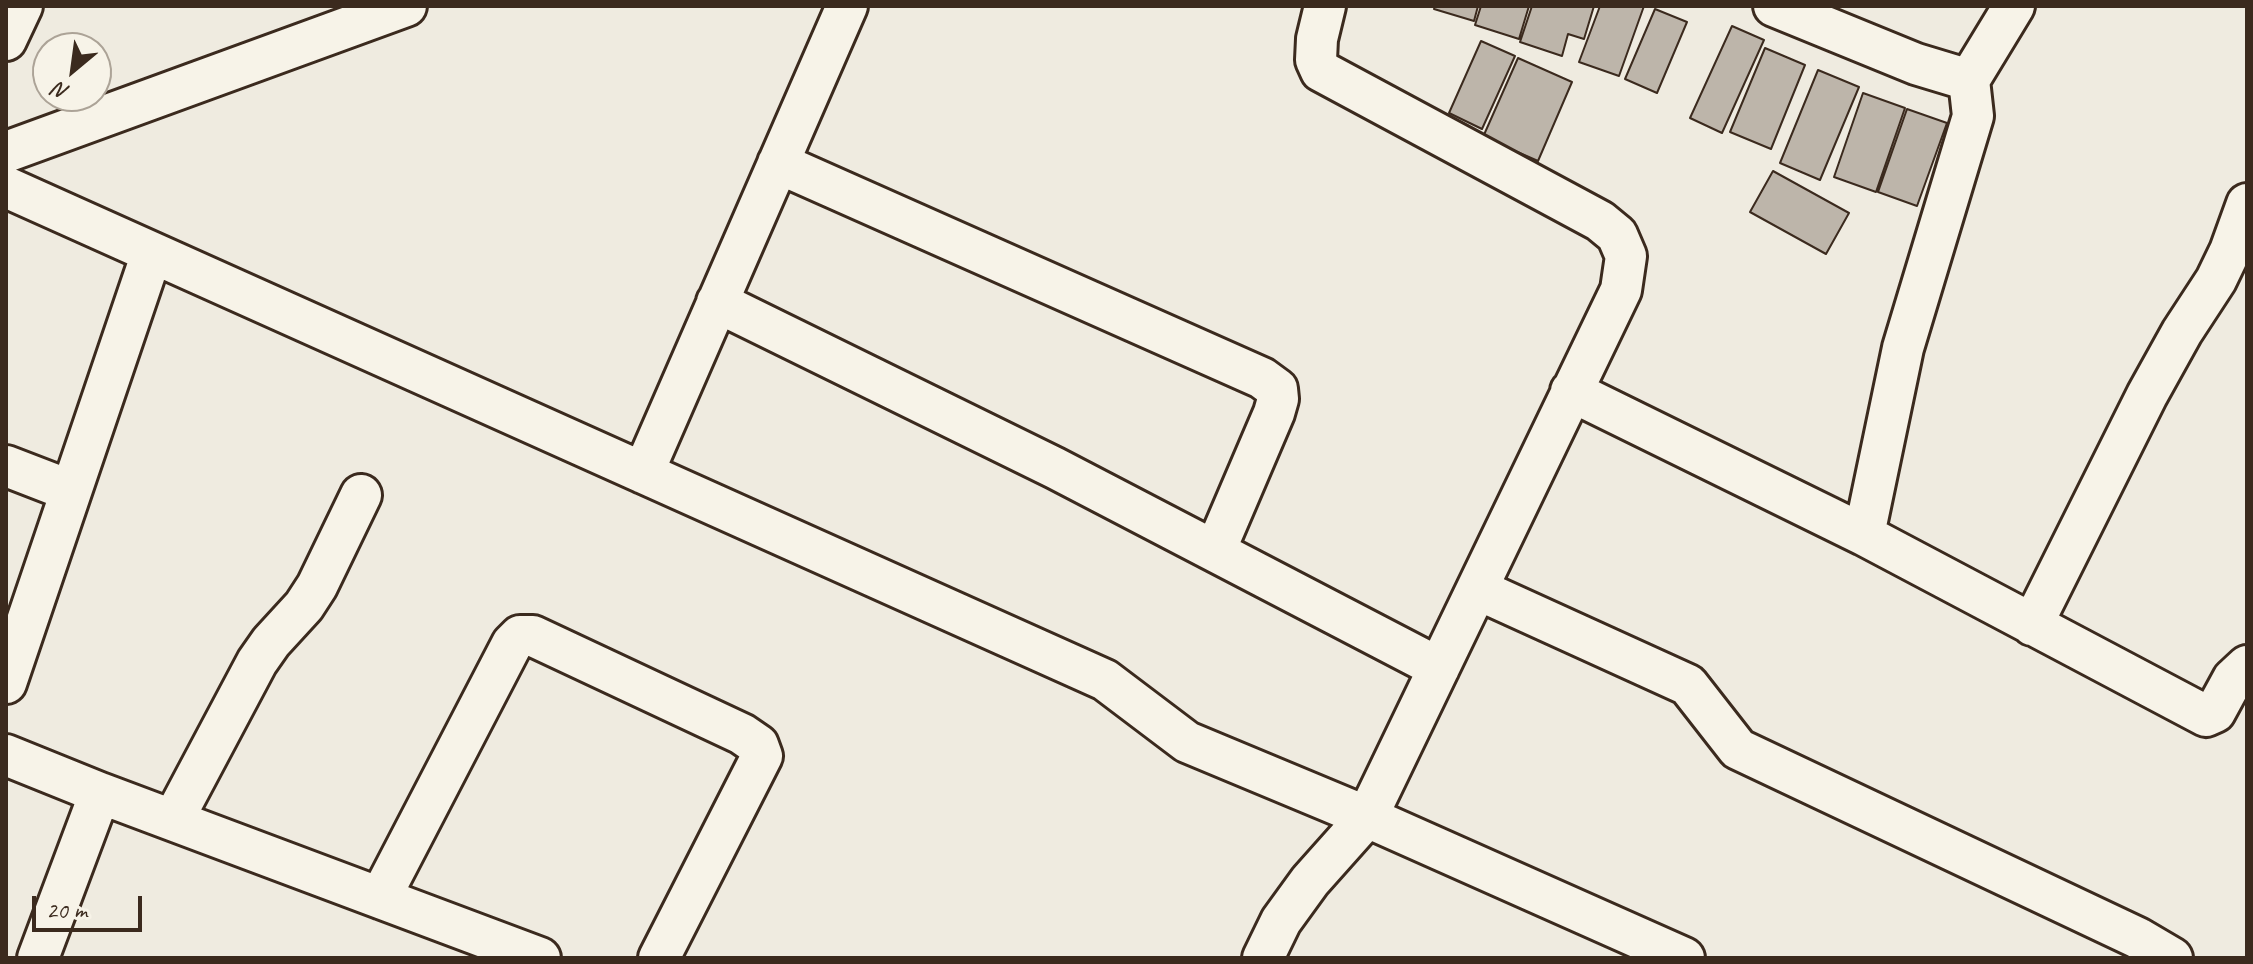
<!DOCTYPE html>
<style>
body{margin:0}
#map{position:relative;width:2253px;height:964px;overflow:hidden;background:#efebe0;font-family:Caveat,sans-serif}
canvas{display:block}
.frame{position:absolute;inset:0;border:8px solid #3b2a1e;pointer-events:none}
.north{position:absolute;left:32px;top:32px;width:80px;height:80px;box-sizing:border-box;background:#f7f3e8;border:2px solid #aca397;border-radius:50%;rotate:209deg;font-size:22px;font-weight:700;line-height:32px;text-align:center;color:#3b2a1e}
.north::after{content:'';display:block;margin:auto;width:28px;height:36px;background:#3b2a1e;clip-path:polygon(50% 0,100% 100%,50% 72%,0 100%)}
.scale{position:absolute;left:32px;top:896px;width:110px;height:36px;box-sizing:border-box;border:4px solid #3b2a1e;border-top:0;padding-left:10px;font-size:24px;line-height:28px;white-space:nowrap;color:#3b2a1e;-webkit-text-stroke:6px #f7f3e8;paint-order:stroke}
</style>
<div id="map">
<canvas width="2253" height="964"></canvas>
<div class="frame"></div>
<div class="north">N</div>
<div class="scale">20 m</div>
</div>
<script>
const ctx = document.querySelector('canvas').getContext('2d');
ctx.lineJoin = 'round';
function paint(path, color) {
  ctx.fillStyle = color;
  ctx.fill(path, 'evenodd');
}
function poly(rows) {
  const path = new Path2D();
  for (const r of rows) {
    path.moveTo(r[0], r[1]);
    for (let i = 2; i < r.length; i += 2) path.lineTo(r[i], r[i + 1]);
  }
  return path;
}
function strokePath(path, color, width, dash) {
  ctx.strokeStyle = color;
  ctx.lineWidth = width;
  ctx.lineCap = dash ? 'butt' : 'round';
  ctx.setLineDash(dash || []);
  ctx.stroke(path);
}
const building = poly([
 [1435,6,1478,6,1474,21,1434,9,1435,6],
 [1481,6,1529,6,1519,39,1475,25,1481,6],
 [1532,6,1594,6,1584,39,1568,34,1562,56,1520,42,1532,6],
 [1600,6,1644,6,1619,76,1579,62,1600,6],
 [1655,9,1687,22,1657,93,1625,79,1655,9],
 [1732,26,1764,40,1722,133,1690,118,1732,26],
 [1481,41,1515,56,1482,129,1449,113,1481,41],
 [1765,48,1805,65,1771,149,1730,132,1765,48],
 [1518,58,1572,82,1538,161,1483,137,1518,58],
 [1818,70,1859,87,1820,180,1780,163,1818,70],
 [1863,93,1905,108,1876,192,1834,177,1863,93],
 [1907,109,1947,123,1917,206,1878,192,1907,109],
 [1773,171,1849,213,1826,254,1750,212,1773,171]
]);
paint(building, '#bdb5aa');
strokePath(building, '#3b2a1e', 2);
const street = poly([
 [1774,6,1916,64,1969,80],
 [6,40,22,6],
 [6,152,406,6],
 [778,163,1262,378,1277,389,1278,399,1274,413,1215,551],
 [6,187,1105,680,1187,742,1367,817,1684,958],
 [717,302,1055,468,1439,668],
 [1571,391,1864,535,2206,716,2215,712,2233,679,2247,666],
 [6,466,71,491],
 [643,473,847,6],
 [1864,535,1903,348,1973,116,1969,80,2014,6],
 [1477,589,1688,685,1738,749,2138,938,2172,958],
 [2032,625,2147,395,2182,332,2216,280,2230,251,2247,204],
 [6,683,152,253],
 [6,755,100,793,540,958],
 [173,820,257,662,271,642,304,606,317,586,361,495],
 [380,898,512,644,520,636,533,636,742,734,758,745,762,756,659,958],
 [38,958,100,793],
 [1263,958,1281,921,1310,881,1367,817,1621,290,1626,256,1617,235,1600,221,1321,71,1316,60,1317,39,1325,6]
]);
strokePath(street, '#3b2a1e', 46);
strokePath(street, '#f7f3e8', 40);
</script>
